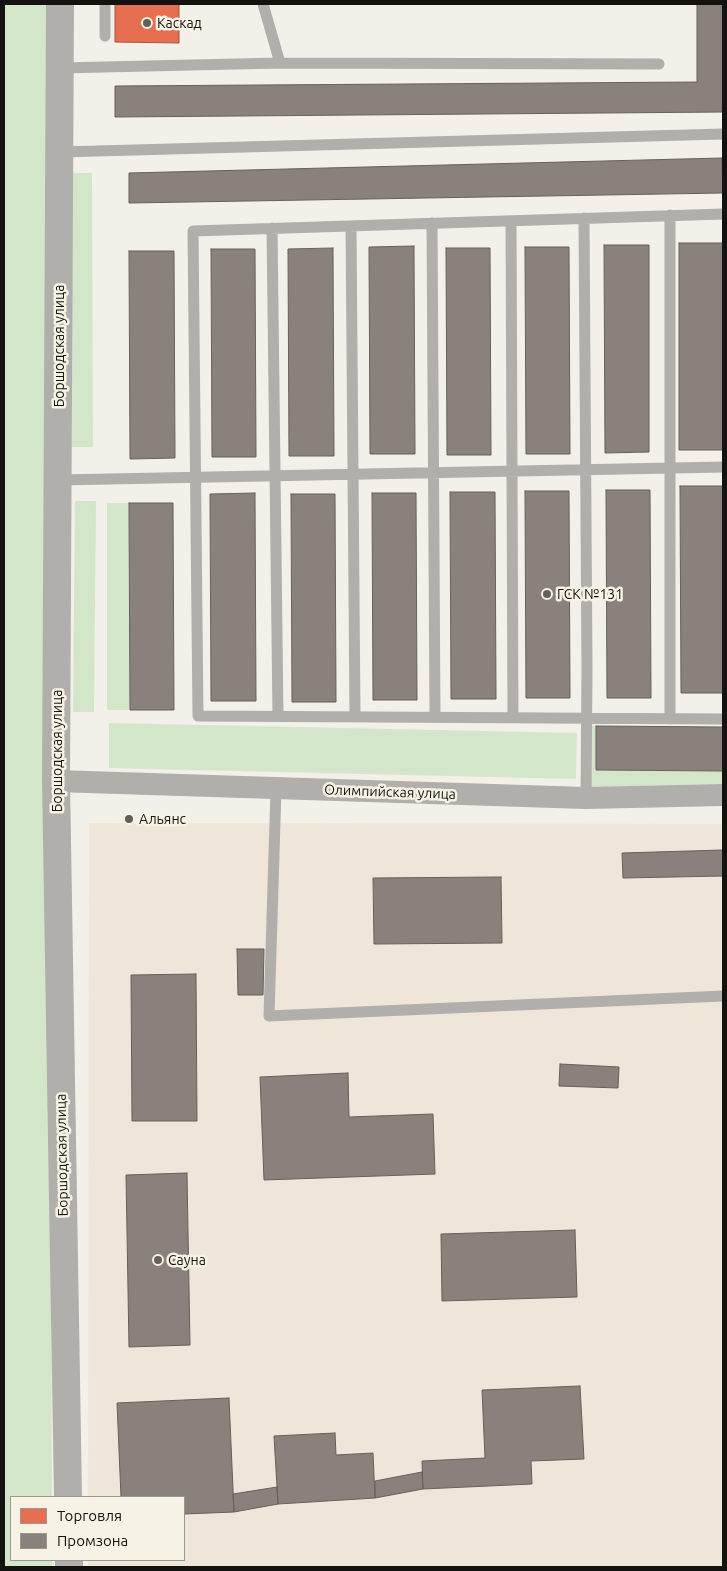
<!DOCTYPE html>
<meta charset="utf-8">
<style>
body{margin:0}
#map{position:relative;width:727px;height:1571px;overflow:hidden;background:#f2f0e8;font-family:Ubuntu,sans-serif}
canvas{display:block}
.frame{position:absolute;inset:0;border:5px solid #14120e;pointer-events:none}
.legend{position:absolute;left:10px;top:1496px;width:175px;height:65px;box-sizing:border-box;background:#f6f2e4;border:1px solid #9c988e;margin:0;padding:6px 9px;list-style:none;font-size:15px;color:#14120e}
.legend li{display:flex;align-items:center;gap:10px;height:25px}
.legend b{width:25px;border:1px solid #9c988e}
</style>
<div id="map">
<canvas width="727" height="1571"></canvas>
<div class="frame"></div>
<ul class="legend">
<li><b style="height:14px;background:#e76f51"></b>Торговля</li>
<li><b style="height:14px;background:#8a817c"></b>Промзона</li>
</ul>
</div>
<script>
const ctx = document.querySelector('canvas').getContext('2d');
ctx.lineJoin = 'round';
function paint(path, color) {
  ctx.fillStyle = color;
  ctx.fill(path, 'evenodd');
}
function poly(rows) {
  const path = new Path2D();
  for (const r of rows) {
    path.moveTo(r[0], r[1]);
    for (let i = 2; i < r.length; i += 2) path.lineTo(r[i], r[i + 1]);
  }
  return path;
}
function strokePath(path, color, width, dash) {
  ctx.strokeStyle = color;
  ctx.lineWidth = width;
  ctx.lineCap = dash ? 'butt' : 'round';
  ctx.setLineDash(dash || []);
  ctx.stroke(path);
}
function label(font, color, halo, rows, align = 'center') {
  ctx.font = font + ' Ubuntu,sans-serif';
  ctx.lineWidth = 5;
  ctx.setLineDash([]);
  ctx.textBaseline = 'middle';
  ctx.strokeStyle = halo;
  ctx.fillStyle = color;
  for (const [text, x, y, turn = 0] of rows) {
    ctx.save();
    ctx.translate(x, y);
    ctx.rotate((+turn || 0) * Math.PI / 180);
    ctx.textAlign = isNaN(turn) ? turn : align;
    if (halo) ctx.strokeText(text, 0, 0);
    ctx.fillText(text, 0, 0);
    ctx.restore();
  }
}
paint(poly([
 [89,823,723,824,723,1567,88,1567,88,1560,184,1560,184,1497,88,1497]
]), '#f0e5d9');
paint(poly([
 [4,4,52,4,48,508,52,1497,11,1497,11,1560,52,1560,52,1567,4,1567],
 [71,173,92,173,93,447,72,447],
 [75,501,96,501,94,712,73,712],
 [107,503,129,503,130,710,107,710],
 [109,723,577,733,576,779,109,768],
 [591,726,596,726,596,770,723,771,723,784,590,787]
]), '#d4e6ca');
const shops = poly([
 [115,4,179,4,179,43,115,42,115,4]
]);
paint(shops, '#e76f51');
strokePath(shops, '#a8533d', 1);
const industry = poly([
 [697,4,723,4,723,112,115,117,115,86,697,82,697,4],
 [722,158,723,193,129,203,129,173,722,158],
 [679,243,723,243,723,450,679,450,679,243],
 [604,245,649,245,649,452,605,453,604,245],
 [414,246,415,454,370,454,369,247,414,246],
 [525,247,569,247,570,454,526,454,525,247],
 [333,248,334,456,289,456,288,249,333,248],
 [446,248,490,248,491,455,447,455,446,248],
 [211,249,255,249,256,457,212,457,211,249],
 [129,251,174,251,175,458,130,459,129,251],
 [680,486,723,486,723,693,681,693,680,486],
 [606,490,650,490,651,698,607,698,606,490],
 [525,491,569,491,570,698,526,698,525,491],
 [450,492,495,492,496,699,451,699,450,492],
 [255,493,256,701,211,701,210,494,255,493],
 [372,493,416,493,417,700,373,700,372,493],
 [291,494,335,494,336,702,292,702,291,494],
 [129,503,173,503,174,710,130,710,129,503],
 [596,726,723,727,723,771,596,770,596,726],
 [723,850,723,876,623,878,622,853,723,850],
 [501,877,502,943,374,944,373,878,501,877],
 [237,949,264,949,263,995,238,995,237,949],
 [196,974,197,1121,132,1121,131,975,196,974],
 [560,1064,619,1067,618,1088,559,1086,560,1064],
 [348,1073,349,1117,433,1114,435,1174,264,1180,260,1077,348,1073],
 [187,1173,190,1345,129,1347,126,1175,187,1173],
 [575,1230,577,1297,442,1301,441,1234,575,1230],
 [580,1386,584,1459,531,1461,532,1484,423,1489,422,1461,485,1458,482,1390,580,1386],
 [229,1398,234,1512,184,1514,184,1497,121,1497,117,1403,229,1398],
 [335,1433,336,1455,373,1453,375,1498,278,1504,274,1436,335,1433],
 [422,1472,423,1489,375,1498,375,1481,422,1472],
 [277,1487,278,1504,234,1512,233,1494,277,1487]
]);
paint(industry, '#8a817c');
strokePath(industry, '#67605b', 1);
strokePath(poly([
 [263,4,280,63],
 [105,36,105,4],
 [60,68,280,63,659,64],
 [60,152,723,134],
 [723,214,193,231,198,716,723,719],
 [670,215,670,719],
 [584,218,587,668,586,798],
 [511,221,513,718],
 [432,223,435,717],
 [351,226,355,717],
 [272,228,278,716],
 [58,480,723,467],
 [276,789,269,1016,723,996]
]), '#b1afac', 11);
strokePath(poly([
 [56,781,586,798,723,795]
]), '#b1afac', 22);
strokePath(poly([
 [60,4,56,781,68,1497],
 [69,1560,69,1567]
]), '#b1afac', 28);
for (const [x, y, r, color] of [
 [147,23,5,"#62605a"],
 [547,594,5,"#62605a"],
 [129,819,5,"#62605a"],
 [158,1260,5,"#62605a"]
]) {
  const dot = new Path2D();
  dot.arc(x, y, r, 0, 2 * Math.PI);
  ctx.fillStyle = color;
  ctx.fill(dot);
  strokePath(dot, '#f6f2e4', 2);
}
label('14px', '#14120e', '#f6f2e4', [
 ["Каскад",157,23],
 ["ГСК №131",557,594],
 ["Альянс",139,819],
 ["Сауна",168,1260]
], 'left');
label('14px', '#14120e', '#f6f2e4', [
 ["Боршодская улица",59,346,-90],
 ["Боршодская улица",57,751,-90],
 ["Олимпийская улица",390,792,2],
 ["Боршодская улица",62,1155,-91]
]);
</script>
